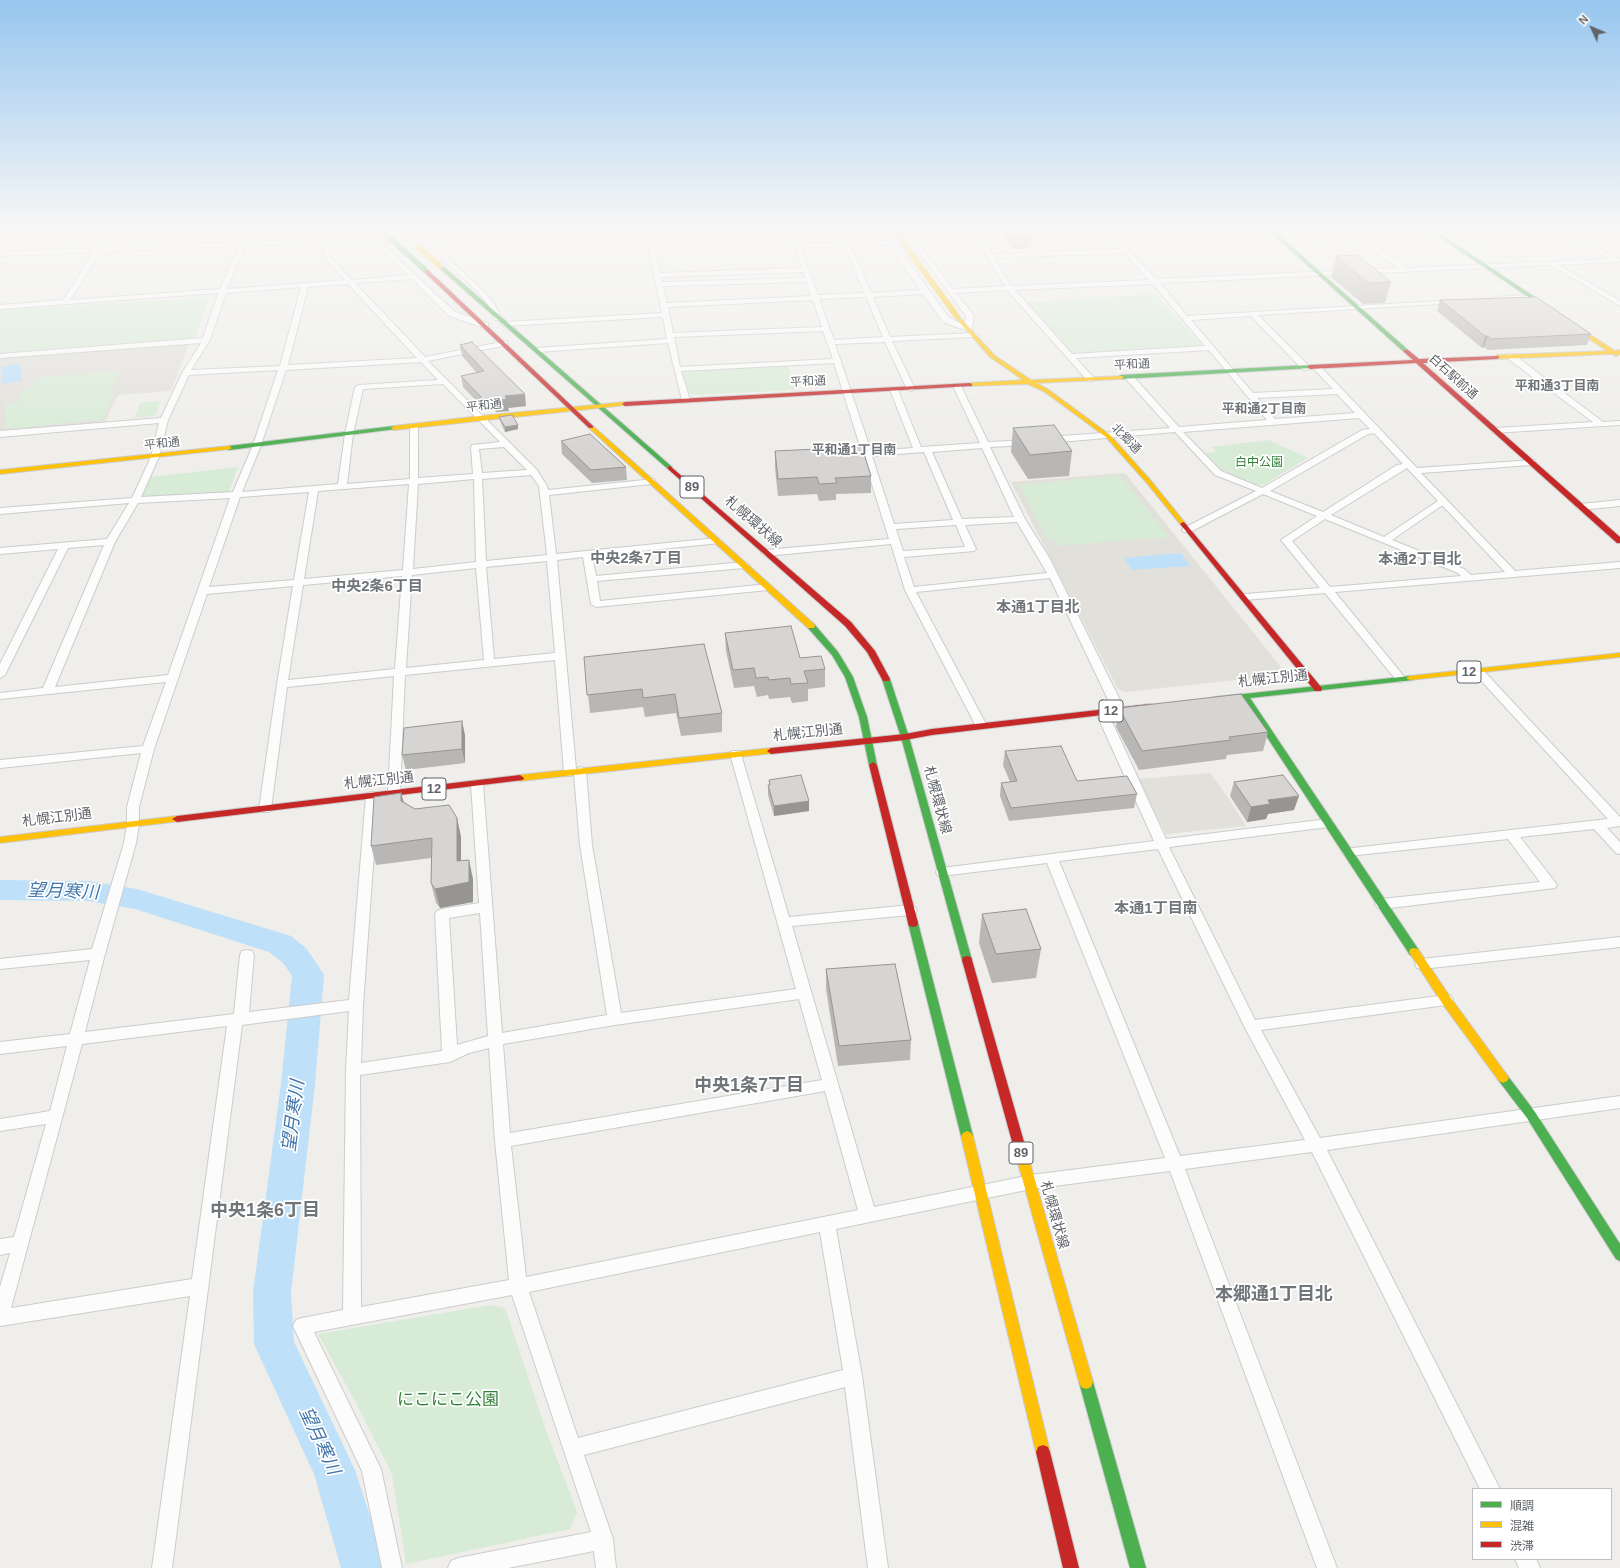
<!DOCTYPE html>
<meta charset="utf-8">
<style>
body{margin:0}
#map{position:relative;width:1620px;height:1568px;overflow:hidden;background:#efeeea;font-family:Arial,"Noto Sans JP",sans-serif}
canvas{display:block}
.legend{position:absolute;left:1472px;top:1488px;width:140px;height:72px;box-sizing:border-box;background:#fff;border:1px solid #bfc1c3;margin:0;padding:5px 7px;list-style:none;font-size:12px;color:#5f6368}
.legend li{display:flex;align-items:center;gap:8px;height:20px}
.legend b{width:20px;border:1px solid #bfc1c3}
.north{position:absolute;left:1572px;top:8px;width:40px;height:40px;-webkit-text-stroke:3px #fff;paint-order:stroke;rotate:314deg;font-size:11px;font-weight:700;line-height:16px;text-align:center;color:#5f6368}
.north::after{content:'';display:block;margin:auto;width:14px;height:18px;background:#5f6368;clip-path:polygon(50% 0,100% 100%,50% 72%,0 100%)}
</style>
<div id="map">
<canvas width="1620" height="1568"></canvas>
<ul class="legend">
<li><b style="height:5px;background:#4caf50"></b>順調</li>
<li><b style="height:5px;background:#ffc107"></b>混雑</li>
<li><b style="height:5px;background:#c62828"></b>渋滞</li>
</ul>
<div class="north">N</div>
</div>
<script>
const ctx = document.querySelector('canvas').getContext('2d');
ctx.lineJoin = 'round';
function paint(path, color) {
  ctx.fillStyle = color;
  ctx.fill(path, 'evenodd');
}
function poly(rows) {
  const path = new Path2D();
  for (const r of rows) {
    path.moveTo(r[0], r[1]);
    for (let i = 2; i < r.length; i += 2) path.lineTo(r[i], r[i + 1]);
  }
  return path;
}
function strokePath(path, color, width, dash) {
  ctx.strokeStyle = color;
  ctx.lineWidth = width;
  ctx.lineCap = dash ? 'butt' : 'round';
  ctx.setLineDash(dash || []);
  ctx.stroke(path);
}
function label(font, color, halo, rows, align = 'center') {
  ctx.font = font + ' Arial,"Noto Sans JP",sans-serif';
  ctx.lineWidth = 3.5;
  ctx.setLineDash([]);
  ctx.textBaseline = 'middle';
  ctx.strokeStyle = halo;
  ctx.fillStyle = color;
  for (const [text, x, y, turn = 0] of rows) {
    ctx.save();
    ctx.translate(x, y);
    ctx.rotate((+turn || 0) * Math.PI / 180);
    ctx.textAlign = isNaN(turn) ? turn : align;
    if (halo) ctx.strokeText(text, 0, 0);
    ctx.fillText(text, 0, 0);
    ctx.restore();
  }
}
paint(poly([
 [189,344,171,391,118,395,104,423,0,432,0,358],
 [1125,473,1281,667,1273,676,1125,692,1118,689,1011,482],
 [1210,773,1229,799,1246,826,1166,834,1138,779]
]), '#e2e0da');
paint(poly([
 [1156,294,1203,347,1075,354,1072,352,1025,302],
 [209,297,195,338,0,353,0,310],
 [788,365,795,390,692,395,688,392,682,371],
 [118,371,120,372,109,395,114,395,103,419,6,429,5,404,21,401,20,394,32,386,34,378],
 [161,401,155,416,134,418,140,403],
 [1269,440,1308,458,1263,485,1257,485,1224,472,1205,453,1216,452,1212,447],
 [238,467,229,492,142,497,151,477],
 [1120,475,1169,537,1058,546,1055,539,1047,539,1019,485],
 [490,1305,505,1308,544,1425,577,1512,570,1529,406,1564,392,1474,356,1403,318,1334]
]), '#d8ebd6');
paint(poly([
 [20,363,22,381,2,384,1,366],
 [1181,553,1190,566,1132,570,1124,558]
]), '#bfe0f9');
paint(poly([
 [0,880,88,881,137,889,291,936,306,948,319,967,324,975,315,1084,291,1292,294,1342,355,1470,387,1568,341,1568,314,1474,254,1344,253,1292,281,1084,292,976,284,964,269,952,135,909,88,901,0,900,0,880]
]), '#bfe0f9');
const street = poly([
 [86,230,145,230,142,232,0,238,0,234,86,230],
 [535,230,597,230,594,232,427,239,481,289,494,304,502,318,498,320,495,320,489,306,477,291,420,239,379,241,455,312,488,323,488,327,482,327,449,316,412,279,355,283,425,357,507,341,507,345,428,361,537,470,547,486,548,490,654,479,655,481,654,483,651,484,549,495,556,554,717,538,722,541,720,543,592,556,596,576,744,562,749,565,744,568,597,581,600,601,768,584,773,587,768,590,596,607,591,604,583,557,557,560,576,769,580,767,584,768,586,771,592,845,621,1013,796,989,730,754,732,751,740,751,789,917,910,905,915,907,917,910,915,913,910,915,792,926,874,1207,1031,1175,1165,1158,1047,863,942,876,937,875,936,872,937,869,942,868,1154,841,1096,713,1098,711,1102,710,1106,711,1108,713,1166,839,1328,819,1332,820,1334,823,1332,826,1328,827,1169,847,1255,1020,1446,995,1451,996,1453,1000,1451,1004,1446,1005,1261,1030,1320,1138,1620,1096,1620,1108,1327,1150,1500,1489,1480,1489,1312,1152,1185,1169,1337,1568,1317,1568,1170,1171,1031,1189,836,1229,862,1376,888,1568,868,1568,845,1387,584,1455,613,1539,616,1568,596,1568,594,1551,508,1568,448,1568,451,1561,458,1558,591,1532,512,1295,314,1332,381,1469,402,1568,382,1568,362,1471,293,1326,296,1320,302,1318,343,1310,346,1070,349,1011,242,1025,172,1568,152,1568,190,1296,0,1326,0,1287,10,1253,0,1255,0,1239,14,1237,46,1124,0,1131,0,1119,50,1111,67,1046,0,1054,0,1042,70,1034,90,960,0,969,0,959,92,949,124,843,127,824,127,807,141,753,0,768,0,760,143,746,166,682,0,699,0,693,43,688,104,545,68,548,5,675,0,678,0,664,58,549,0,554,0,548,107,539,129,503,0,514,0,508,132,498,151,457,159,423,0,437,0,431,161,418,182,373,201,343,0,358,0,354,203,338,218,293,0,309,0,305,63,300,94,252,0,256,0,252,535,230],
 [372,241,408,275,352,280,329,256,333,242,372,241],
 [326,243,323,256,345,280,227,289,245,246,326,243],
 [239,246,220,289,70,300,101,252,239,246],
 [348,284,417,358,288,365,308,287,348,284],
 [301,287,280,366,191,370,210,340,226,293,301,287],
 [421,362,438,380,359,385,355,387,345,434,338,484,242,492,261,445,286,370,421,362],
 [278,370,253,445,233,492,141,497,159,457,168,420,189,375,278,370],
 [443,384,500,442,472,445,471,447,473,474,418,478,418,426,414,424,410,426,410,479,347,484,353,434,363,389,443,384],
 [504,447,527,470,482,473,479,449,504,447],
 [531,475,539,486,547,555,486,561,482,479,531,475],
 [474,479,476,562,413,569,418,484,474,479],
 [409,484,403,570,304,579,318,491,409,484],
 [309,492,294,580,209,587,240,497,309,492],
 [230,498,168,675,55,687,115,542,138,503,230,498],
 [547,561,555,653,494,659,486,567,547,561],
 [476,568,484,660,406,668,412,575,476,568],
 [402,576,395,669,288,680,303,585,402,576],
 [293,586,277,684,259,809,261,812,269,812,271,809,287,687,394,676,388,793,390,796,394,797,398,796,400,793,405,675,555,660,564,772,566,775,570,776,574,774,580,845,607,1015,502,1033,483,784,481,781,477,780,473,781,471,784,479,903,442,909,437,911,435,914,442,1051,361,1063,363,1005,378,796,376,793,372,792,368,793,366,796,349,1000,249,1012,254,955,252,951,247,950,242,951,240,955,234,1014,85,1032,105,954,136,843,139,824,139,807,154,749,207,594,293,586],
 [1158,849,1244,1026,1305,1140,1180,1156,1059,861,1158,849],
 [480,913,488,1036,457,1045,449,918,480,913],
 [799,999,822,1080,510,1133,503,1044,615,1025,799,999],
 [227,1026,192,1279,11,1308,82,1044,227,1026],
 [489,1048,495,1141,509,1280,361,1307,360,1075,450,1062,469,1053,489,1048],
 [825,1091,858,1210,526,1277,511,1146,825,1091],
 [820,1232,843,1370,578,1438,529,1292,820,1232],
 [645,230,651,230,660,273,802,268,789,230,795,230,800,244,887,241,880,230,886,230,949,318,965,325,966,316,916,248,908,230,914,230,922,248,953,289,1005,286,971,230,977,230,992,254,1121,249,1108,230,1115,230,1128,250,1156,279,1398,268,1361,240,1283,244,1280,242,1283,240,1362,236,1440,234,1440,236,1438,237,1369,240,1406,268,1608,259,1570,236,1444,241,1441,239,1444,237,1620,230,1620,234,1578,236,1617,258,1620,258,1619,262,1559,265,1620,301,1620,306,1551,265,1160,283,1187,316,1457,300,1457,302,1455,303,1258,315,1309,366,1310,368,1306,370,1303,370,1251,316,1191,320,1253,393,1333,389,1313,368,1317,366,1320,366,1417,468,1534,460,1535,462,1534,464,1531,465,1421,473,1515,571,1620,562,1620,568,1335,592,1406,679,1401,682,1397,681,1325,593,1245,600,1240,597,1245,594,1320,588,1281,540,1317,516,1263,494,1190,532,1184,532,1182,530,1184,528,1256,491,1215,475,1175,432,1048,443,1044,440,1048,437,1170,428,1126,379,1126,375,1132,375,1179,427,1267,420,1209,350,1076,358,1095,379,1091,381,1088,381,1007,290,956,293,974,316,972,329,968,331,943,322,923,294,873,297,890,337,974,333,978,335,974,337,892,341,915,389,911,391,907,389,885,342,835,344,871,451,913,448,890,390,894,388,898,390,921,447,980,443,953,386,957,384,961,386,988,442,1031,440,1032,442,1028,445,990,447,1025,519,1050,559,1125,710,1119,713,1113,710,1050,578,916,592,987,726,985,728,977,728,905,590,891,544,766,556,761,553,766,550,889,539,834,363,681,371,690,400,686,402,682,400,668,343,537,352,533,350,537,348,667,339,663,317,505,326,501,324,505,322,662,313,645,230],
 [890,245,920,290,871,293,851,246,890,245],
 [845,246,864,293,818,295,801,248,845,246],
 [1124,253,1149,280,1011,286,994,258,1124,253],
 [803,272,805,278,662,282,661,277,803,272],
 [807,282,811,296,667,303,663,286,807,282],
 [1153,284,1205,346,1072,354,1015,290,1153,284],
 [866,297,883,337,834,340,819,299,866,297],
 [813,300,822,327,673,333,668,307,813,300],
 [823,331,833,359,680,367,674,337,823,331],
 [1337,394,1355,413,1275,419,1257,398,1337,394],
 [1359,418,1370,429,1362,430,1262,488,1221,471,1183,432,1359,418],
 [1374,433,1403,464,1397,465,1323,512,1270,491,1368,434,1374,433],
 [982,448,1014,517,962,519,932,452,982,448],
 [924,452,953,520,894,524,872,456,924,452],
 [1407,468,1438,501,1384,537,1331,515,1407,468],
 [1441,506,1443,506,1505,572,1471,575,1464,569,1392,540,1441,506],
 [1325,519,1458,573,1461,576,1330,587,1292,541,1325,519],
 [1017,522,1047,573,914,587,904,557,974,551,976,549,965,525,1017,522],
 [956,525,965,547,903,551,896,529,956,525],
 [1530,295,1533,297,1532,298,1495,301,1492,299,1495,297,1530,295],
 [1507,354,1513,354,1603,422,1620,421,1620,425,1493,433,1492,431,1493,429,1496,428,1593,422,1507,358,1507,354],
 [1620,500,1620,506,1581,510,1576,507,1581,504,1620,500],
 [1478,668,1482,669,1620,817,1620,826,1607,828,1620,842,1620,854,1616,853,1594,829,1520,837,1555,882,1557,885,1555,888,1382,909,1377,907,1375,904,1377,901,1382,899,1540,882,1508,839,1348,856,1344,855,1342,852,1344,849,1608,819,1474,673,1473,671,1478,668],
 [1620,937,1620,947,1422,969,1417,968,1415,964,1417,960,1422,959,1620,937],
 [1515,1559,1536,1559,1540,1568,1519,1568,1515,1559]
]);
const fast = poly([
 [1268,230,1273,230,1408,350,1408,352,1404,352,1268,230],
 [1429,230,1435,230,1554,310,1549,311,1429,230],
 [438,265,442,265,672,467,672,469,668,469,438,267,438,265],
 [1310,365,1312,366,1312,368,1121,379,1118,377,1121,375,1310,365],
 [394,426,397,428,396,429,229,450,226,448,229,446,394,426],
 [808,624,814,624,838,652,853,677,867,717,877,765,876,767,870,767,869,765,859,717,845,677,832,655,808,628,807,626,808,624],
 [1410,676,1414,678,1413,680,1250,698,1418,949,1419,952,1418,955,1414,956,1410,955,1242,699,1214,703,1210,700,1214,697,1244,694,1410,676],
 [883,677,889,677,890,679,909,737,972,960,971,963,967,964,963,963,962,960,901,737,882,679,883,677],
 [913,919,917,920,918,923,973,1136,971,1139,967,1141,963,1139,961,1136,908,923,909,920,913,919],
 [1503,1073,1507,1075,1535,1112,1620,1244,1620,1261,1616,1259,1527,1118,1499,1081,1497,1078,1499,1075,1503,1073],
 [1086,1375,1091,1377,1093,1382,1146,1568,1130,1568,1079,1382,1081,1377,1086,1375]
]);
const slow = poly([
 [956,313,994,355,1031,380,1123,376,1123,378,1121,379,1036,383,1049,390,1110,435,1151,481,1185,523,1185,525,1181,525,1147,483,1106,437,1045,392,1028,384,968,386,968,384,970,383,1023,380,990,357,954,316,954,314,956,313],
 [1571,322,1615,351,1620,350,1620,354,1616,356,1612,354,1497,359,1494,357,1497,355,1607,351,1569,325,1569,323,1571,322],
 [625,402,628,404,627,405,394,430,391,428,394,426,480,416,625,402],
 [589,426,593,426,814,624,815,626,814,628,808,628,589,428,589,426],
 [229,446,231,447,231,449,0,474,0,470,229,446],
 [1620,653,1620,657,1410,680,1406,678,1410,676,1620,653],
 [771,748,775,751,774,753,520,781,516,778,520,775,771,748],
 [177,816,182,819,180,821,0,843,0,837,177,816],
 [1414,948,1418,949,1450,997,1507,1075,1509,1078,1507,1081,1503,1083,1499,1081,1442,1003,1409,952,1410,949,1414,948],
 [967,1131,971,1133,973,1136,1050,1452,1048,1457,1043,1459,1038,1457,1036,1452,961,1136,963,1133,967,1131],
 [1022,1151,1026,1152,1028,1156,1093,1382,1091,1387,1086,1389,1081,1387,1079,1382,1016,1156,1018,1152,1022,1151]
]);
const jam = poly([
 [903,230,936,230,886,234,884,233,903,230],
 [422,268,426,268,593,426,593,428,589,428,422,270,422,268],
 [1404,350,1408,350,1419,359,1499,356,1499,358,1497,359,1423,363,1620,537,1620,543,1617,543,1416,363,1310,369,1307,367,1310,365,1413,360,1404,352,1404,350],
 [970,383,972,384,972,386,625,406,622,404,625,402,970,383],
 [670,466,851,622,875,651,890,679,889,681,883,681,867,652,845,626,668,469,668,467,670,466],
 [1183,522,1185,523,1321,687,1322,689,1321,691,1315,691,1181,525,1180,524,1183,522],
 [1150,704,1153,705,1154,707,1153,709,932,735,905,740,771,754,767,751,771,748,905,734,932,729,1150,704],
 [873,762,877,765,918,923,917,926,913,927,909,926,908,923,869,765,873,762],
 [520,775,524,778,523,780,177,822,172,819,177,816,520,775],
 [967,956,971,957,972,960,1028,1156,1026,1160,1022,1161,1018,1160,1016,1156,962,960,963,957,967,956],
 [1043,1445,1048,1447,1050,1452,1079,1568,1063,1568,1036,1452,1038,1447,1043,1445]
]);
strokePath(street, '#cbcccc', 2);
strokePath(fast, '#cacacb', 2);
strokePath(slow, '#cacacb', 2);
strokePath(jam, '#cacacb', 2);
paint(street, '#fdfcfc');
paint(fast, '#4caf50');
paint(slow, '#ffc107');
paint(jam, '#c62828');
const rail = poly([
 [0,246,404,230]
]);
strokePath(rail, '#e4e4e4', 3);
strokePath(rail, '#fff', 2, [5.5]);
const fastBridge = poly([
 [381,230,424,269]
]);
const slowBridge = poly([
 [897,230,909,251,956,315],
 [417,246,440,266]
]);
strokePath(fastBridge, '#cacacb', 6, []);
strokePath(slowBridge, '#cacacb', 6, []);
strokePath(fastBridge, '#4caf50', 5.5);
strokePath(slowBridge, '#ffc107', 5.5);
paint(poly([
 [1001,230,1028,230,1032,236,1031,248,1013,249],
 [1336,256,1391,282,1385,303,1363,304,1331,277],
 [1440,300,1591,334,1587,345,1488,350,1484,347,1482,348,1437,311],
 [460,345,526,406,508,408,509,411,496,412,494,409,485,410,463,387,461,376,477,373,462,356],
 [499,417,518,425,518,429,505,432,500,421],
 [1013,428,1072,451,1069,476,1028,479,1011,452],
 [561,441,626,467,627,480,592,483,562,454],
 [775,451,871,476,871,493,836,494,836,500,819,501,817,494,778,496,775,468],
 [725,633,800,658,825,669,825,687,808,689,808,701,792,703,790,697,769,699,768,695,757,697,754,686,734,688,726,651],
 [584,657,722,713,722,732,681,736,676,713,645,717,643,707,590,713],
 [1119,708,1268,732,1263,751,1227,755,1226,759,1139,770,1116,727],
 [465,735,465,763,406,770,402,755],
 [1005,751,1077,781,1137,794,1134,808,1009,821,1000,796,1001,783,1010,782,1003,765],
 [769,780,809,811,774,816,768,795,768,785,769,785],
 [1234,782,1294,810,1268,814,1266,819,1247,822,1230,796],
 [401,793,404,802,415,809,457,818,461,837,461,861,473,879,473,902,440,908,436,903,431,883,431,858,376,865,371,846],
 [982,914,1041,949,1036,978,992,983,979,943],
 [826,969,911,1040,910,1060,838,1066,826,989]
]), '#b8b7b5');
paint(poly([
 [1485,336,1488,336,1484,347,1482,348],
 [525,394,526,406,508,408,509,411,496,412,494,401,505,396],
 [492,398,494,409,485,410,483,399],
 [518,425,518,429,505,432,505,427],
 [462,721,465,735,465,763,462,749],
 [401,793,406,812,401,801],
 [1299,796,1294,810,1268,814,1266,819,1247,822,1251,807,1268,800],
 [809,801,809,811,774,816,774,806],
 [457,818,461,837,461,881,457,861],
 [469,860,473,879,473,902,440,908,435,889]
]), '#969594');
const building = poly([
 [1010,230,1028,230,1032,236,1014,236,1010,230],
 [1357,255,1391,282,1368,283,1336,256,1357,255],
 [1536,297,1591,334,1491,339,1488,336,1485,336,1440,300,1536,297],
 [472,342,525,394,505,396,507,399,494,401,492,398,483,399,461,376,484,371,460,345,472,342],
 [512,415,518,425,505,427,499,417,512,415],
 [1054,425,1072,451,1030,455,1013,428,1054,425],
 [590,434,626,467,591,470,561,441,590,434],
 [862,447,871,476,835,478,837,483,819,484,817,477,778,479,775,451,862,447],
 [791,626,800,658,821,656,825,669,804,671,808,683,791,684,790,678,769,680,768,677,756,678,754,668,733,670,725,633,791,626],
 [704,644,722,713,679,718,675,694,643,698,642,689,587,695,584,657,704,644],
 [1241,694,1268,732,1229,737,1231,740,1142,751,1119,708,1241,694],
 [462,721,462,749,402,755,404,728,462,721],
 [1061,746,1077,781,1127,776,1137,794,1011,808,1001,783,1017,781,1005,751,1061,746],
 [801,775,809,801,774,806,768,785,770,785,769,780,801,775],
 [1283,775,1299,796,1268,800,1270,804,1251,807,1234,782,1283,775],
 [401,793,401,801,415,809,449,805,457,818,457,861,469,860,469,882,435,889,431,883,432,838,371,846,374,797,401,793],
 [1026,909,1041,949,996,954,982,914,1026,909],
 [895,964,911,1040,839,1046,826,969,895,964]
]);
paint(building, '#d6d5d3');
strokePath(building, '#969594', 1);
const sky = ctx.createLinearGradient(0, 0, 0, 450);
sky.addColorStop(0, '#97c6ef');
sky.addColorStop(0.51, '#f8f7f6');
sky.addColorStop(1, '#f8f7f600');
ctx.fillStyle = sky;
ctx.fillRect(0, 0, 1620, 450);
label('12px', '#5f6368', '#fff', [
 ["平和通",1132,365,-3],
 ["白石駅前通",1453,377,42],
 ["平和通",808,382,-3],
 ["平和通",484,406,-6],
 ["北郷通",1126,439,46],
 ["平和通",162,444,-6]
]);
label('12px', '#348238', '#fff', [
 ["白中公園",1259,463]
]);
label('bold 13px', '#70757a', '#fff', [
 ["平和通3丁目南",1557,386],
 ["平和通2丁目南",1264,409],
 ["平和通1丁目南",854,450]
]);
for (const [x, y, w] of [
 [692,487,24],
 [1469,672,24],
 [1111,711,24],
 [434,789,24],
 [1021,1153,24]
]) {
  const box = new Path2D();
  box.roundRect(x - w / 2, y - 11, w, 22, 3);
  ctx.fillStyle = '#fff';
  ctx.fill(box);
  strokePath(box, '#5f6368', 1);
}
label('bold 13px', '#5f6368', null, [
 ["89",692,487],
 ["12",1469,672],
 ["12",1111,711],
 ["12",434,789],
 ["89",1021,1153]
]);
label('14px', '#5f6368', '#fff', [
 ["札幌環状線",753,522,41],
 ["札幌江別通",1273,679,-6],
 ["札幌江別通",808,733,-6],
 ["札幌江別通",379,781,-6],
 ["札幌環状線",937,800,75],
 ["札幌江別通",57,818,-7],
 ["札幌環状線",1054,1215,74]
]);
label('bold 15px', '#70757a', '#fff', [
 ["中央2条7丁目",636,559],
 ["本通2丁目北",1420,560],
 ["中央2条6丁目",377,587],
 ["本通1丁目北",1038,608],
 ["本通1丁目南",1156,909]
]);
label('17px', '#348238', '#fff', [
 ["にこにこ公園",448,1400]
]);
label('italic 18px', '#4174aa', '#fff', [
 ["望月寒川",63,892,2],
 ["望月寒川",294,1116,-83],
 ["望月寒川",319,1441,65]
]);
label('bold 18px', '#70757a', '#fff', [
 ["中央1条7丁目",749,1086],
 ["中央1条6丁目",265,1211],
 ["本郷通1丁目北",1274,1295]
]);
</script>
